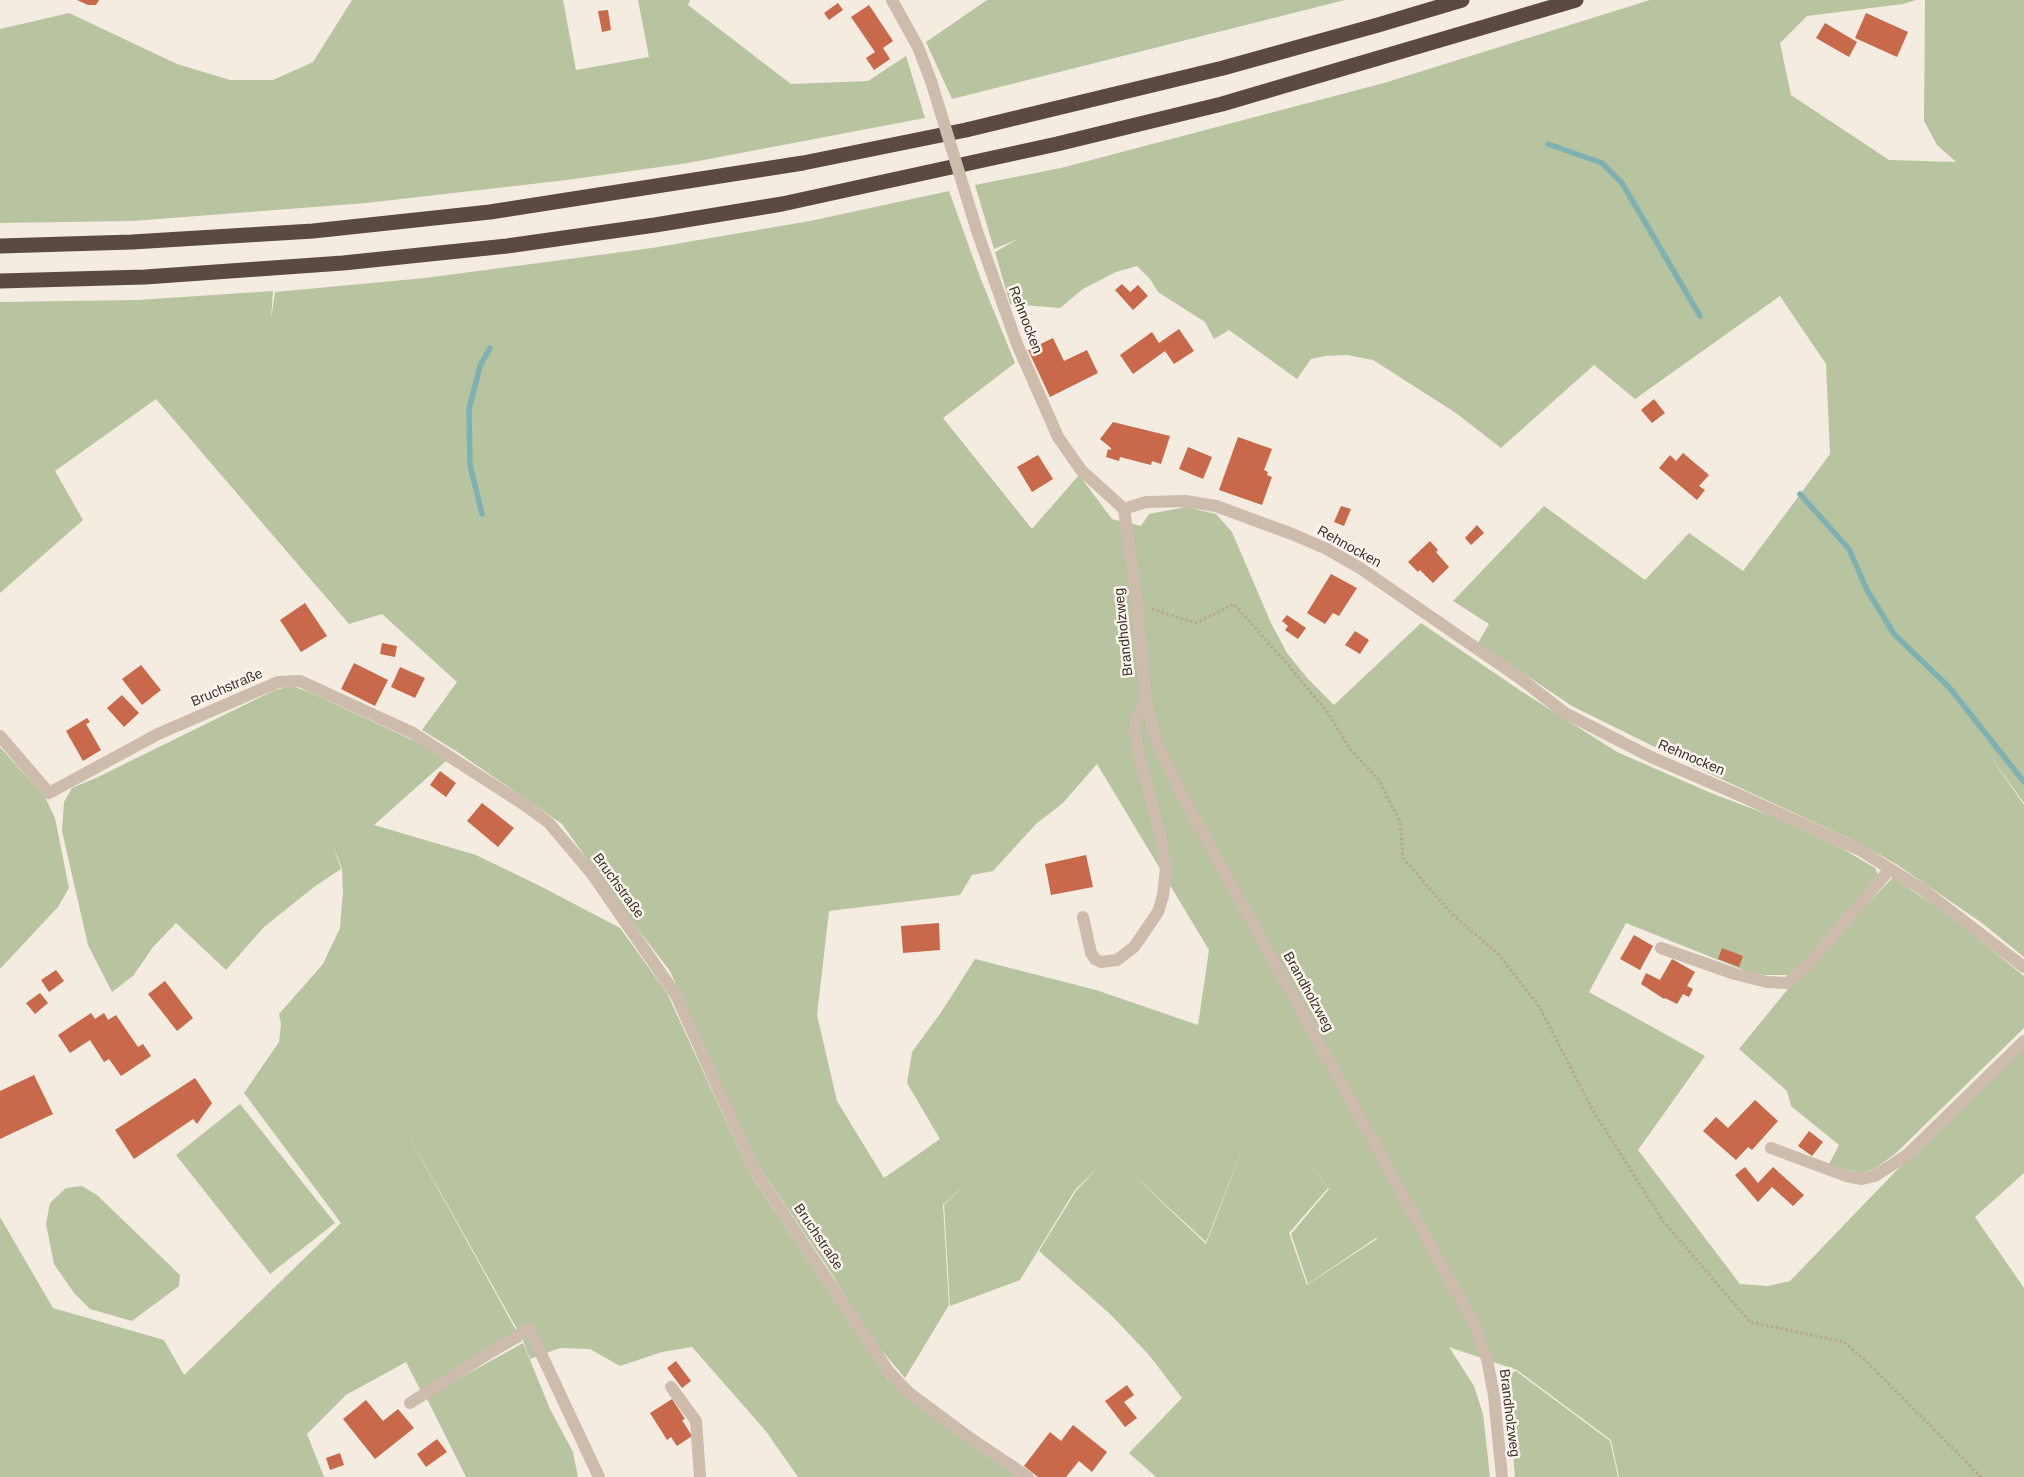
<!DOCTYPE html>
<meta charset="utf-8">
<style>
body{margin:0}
canvas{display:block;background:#f4ebe1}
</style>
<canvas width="2024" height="1477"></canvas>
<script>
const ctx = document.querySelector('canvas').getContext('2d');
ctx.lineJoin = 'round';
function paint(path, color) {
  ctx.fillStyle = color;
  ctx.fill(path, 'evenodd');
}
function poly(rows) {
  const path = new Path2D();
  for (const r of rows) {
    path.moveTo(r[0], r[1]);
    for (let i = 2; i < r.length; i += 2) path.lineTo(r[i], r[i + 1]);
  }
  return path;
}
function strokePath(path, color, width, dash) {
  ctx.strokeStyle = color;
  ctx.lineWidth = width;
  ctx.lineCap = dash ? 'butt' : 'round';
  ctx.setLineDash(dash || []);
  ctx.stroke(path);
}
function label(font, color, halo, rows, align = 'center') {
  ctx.font = font + ' Helvetica,sans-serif';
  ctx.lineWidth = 5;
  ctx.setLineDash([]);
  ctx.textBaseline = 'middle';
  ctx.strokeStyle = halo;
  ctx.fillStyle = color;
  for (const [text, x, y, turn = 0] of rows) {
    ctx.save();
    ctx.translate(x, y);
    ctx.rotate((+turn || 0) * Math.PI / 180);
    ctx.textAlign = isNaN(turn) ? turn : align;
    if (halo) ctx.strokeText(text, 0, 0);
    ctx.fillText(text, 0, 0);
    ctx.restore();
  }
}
paint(poly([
 [352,0,563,0,576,70,649,57,638,0,690,0,688,5,791,84,868,81,906,56,925,118,688,163,567,180,366,203,132,221,0,223,0,29,69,13,177,64,230,80,273,80,313,62],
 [987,0,1345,0,952,99,926,42],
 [1650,0,1916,0,1903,4,1807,16,1780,43,1791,95,1889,160,1956,162,1937,145,1924,121,1925,0,2024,0,2024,803,1986,750,2024,805,2024,957,1982,923,1899,866,1861,844,1691,765,1572,706,1478,643,1489,624,1453,601,1544,506,1645,580,1689,533,1743,571,1830,454,1826,364,1780,296,1635,399,1594,365,1501,448,1456,413,1373,360,1347,355,1325,356,1311,359,1297,379,1229,330,1214,339,1205,322,1158,292,1150,279,1137,266,1116,272,1083,289,1060,308,1010,304,995,252,1018,239,994,249,975,185,1061,168,1384,83],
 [949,191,980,277,1015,363,943,418,1032,529,1079,475,1112,519,1141,526,1149,514,1186,507,1216,514,1232,532,1271,623,1287,653,1308,679,1334,705,1421,623,1521,691,1617,752,1711,793,1774,817,1843,849,1875,868,1878,874,1809,957,1788,975,1764,975,1746,971,1626,923,1589,992,1705,1056,1638,1150,1740,1284,1768,1286,1790,1281,1919,1147,2024,1047,2024,1173,1975,1217,2024,1288,2024,1477,1778,1477,1794,1372,1778,1477,1619,1477,1611,1440,1517,1370,1449,1347,1424,1308,1474,1386,1483,1414,1490,1477,1156,1477,1129,1453,1182,1398,1149,1355,1110,1314,1039,1251,1076,1191,1098,1167,1075,1190,1020,1280,950,1306,944,1205,966,1183,943,1205,949,1305,905,1378,872,1339,828,1268,750,1153,670,971,630,919,562,824,456,751,422,730,457,682,382,614,349,624,156,399,55,471,83,520,0,593,0,302,138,300,273,291,271,319,275,292,425,278,652,248,810,221],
 [1097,764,1209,950,1198,1025,1096,990,975,959,942,1011,912,1052,907,1083,940,1139,884,1178,837,1101,817,1015,829,911,960,895,972,875,993,871,1036,824,1063,803],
 [1284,1126,1329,1189,1291,1234,1308,1284,1376,1238,1377,1239,1307,1285,1289,1233,1328,1188],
 [1251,1127,1206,1244,1126,1168,1206,1242],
 [291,686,307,691,423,745,446,761,374,825,476,855,542,887,620,928,667,993,751,1176,887,1379,965,1441,1017,1477,798,1477,765,1430,692,1347,662,1352,620,1366,590,1349,560,1348,530,1359,522,1338,401,1122,522,1341,424,1397,406,1362,346,1395,307,1434,324,1477,0,1477,0,1217,53,1308,164,1340,184,1375,341,1223,244,1093,279,1042,281,1024,279,1014,323,964,340,928,343,891,342,869,331,840,341,869,314,887,264,927,226,970,176,923,153,947,133,976,112,992,88,945,62,831,64,802,72,788,98,777,275,690],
 [0,747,45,797,55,818,69,888,58,907,0,969],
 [1893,877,1952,918,2024,976,2024,1028,1895,1154,1873,1170,1862,1173,1828,1166,1839,1145,1791,1106,1787,1091,1739,1049,1787,990],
 [240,1104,335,1223,270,1274,176,1155],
 [82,1186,97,1195,180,1275,179,1286,132,1321,90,1309,74,1293,54,1264,46,1224,50,1203,66,1188],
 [523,1343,550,1409,573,1452,578,1477,466,1477,426,1397],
 [1516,1371,1610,1441,1618,1477,1515,1477,1506,1375]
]), '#b8c4a0');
strokePath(poly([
 [1548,144,1602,163,1622,183,1700,316],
 [1800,494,1849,549,1867,590,1894,634,1949,687,2024,782],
 [482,514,470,465,469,409,480,366,490,348]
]), '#7fb0b2', 5.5);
paint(poly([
 [77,0,99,0,96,5,88,5],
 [838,3,843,10,829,20,824,13],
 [869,5,893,41,883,48,890,59,874,70,866,58,875,52,851,17],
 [608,10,611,30,602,32,598,11],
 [1866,13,1908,32,1897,57,1855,38],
 [1825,23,1857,42,1849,57,1816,38],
 [1122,284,1130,292,1138,285,1148,296,1133,310,1115,290],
 [1179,329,1194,351,1174,364,1165,351,1133,374,1120,355,1152,332,1159,343],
 [1053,338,1064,361,1087,350,1098,373,1050,397,1028,350],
 [1654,399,1665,413,1652,423,1641,410],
 [1113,422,1170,436,1161,464,1152,461,1151,465,1120,457,1119,461,1106,457,1108,449,1111,450,1111,448,1100,439],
 [1238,437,1272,449,1264,470,1268,472,1267,475,1272,477,1262,505,1219,490],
 [1188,447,1212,457,1203,479,1179,469],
 [1683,453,1709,475,1699,486,1705,490,1697,500,1659,468,1670,455,1676,461],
 [1038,455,1053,479,1032,492,1017,467],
 [1341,506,1351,509,1344,526,1334,522],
 [1477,525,1484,533,1471,545,1465,538],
 [1430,541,1438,550,1436,552,1449,567,1433,583,1420,570,1418,572,1408,562],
 [1331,574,1357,588,1339,616,1333,613,1325,624,1307,613],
 [305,603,327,636,301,652,280,620],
 [1287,615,1306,628,1298,639,1285,630,1288,626,1282,621],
 [1355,631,1369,640,1360,654,1345,645],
 [382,643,397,646,395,657,380,654],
 [354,663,388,680,375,706,341,689],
 [141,665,161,690,142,705,122,679],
 [400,667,425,678,415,698,391,687],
 [122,695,139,713,124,727,107,708],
 [87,718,90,722,86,724,101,750,83,761,66,731],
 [440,771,456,783,446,797,430,785],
 [482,803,514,828,498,847,467,821],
 [1086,855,1093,887,1051,895,1045,864],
 [939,923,940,950,903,953,901,926],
 [1634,935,1653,946,1640,970,1620,959],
 [1722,948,1743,956,1739,967,1718,959],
 [1672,959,1695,972,1687,986,1693,989,1689,997,1683,994,1677,1004,1665,998,1664,999,1641,984,1646,973,1660,980],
 [56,970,64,981,49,992,41,980],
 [165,981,193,1018,177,1031,148,994],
 [40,993,48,1003,35,1014,26,1003],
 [91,1013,95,1019,104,1013,108,1020,116,1015,138,1047,143,1044,151,1056,121,1076,109,1059,104,1062,90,1040,70,1053,58,1035],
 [34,1075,53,1114,0,1139,0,1091],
 [195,1078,212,1103,197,1124,193,1119,134,1159,115,1130],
 [1755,1100,1778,1121,1752,1150,1748,1147,1736,1160,1703,1131,1716,1117,1728,1128],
 [1809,1131,1823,1142,1812,1156,1798,1146],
 [1745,1167,1758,1183,1773,1167,1804,1195,1793,1206,1772,1187,1758,1202,1735,1175],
 [676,1361,691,1381,682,1388,667,1368],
 [1127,1385,1134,1395,1124,1402,1137,1418,1125,1427,1105,1401],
 [672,1399,685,1419,682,1420,692,1436,677,1446,671,1437,667,1440,650,1413],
 [366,1400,383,1421,398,1409,414,1428,375,1459,343,1419],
 [1073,1425,1107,1452,1092,1472,1079,1461,1066,1477,1038,1477,1024,1466,1050,1432,1061,1441],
 [437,1439,447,1452,426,1467,417,1454],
 [340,1453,344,1465,330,1470,326,1458]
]), '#c8694b');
strokePath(poly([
 [1152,609,1196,623,1234,604,1289,666,1328,713,1350,749,1379,780,1400,822,1403,858,1452,914,1498,954,1539,1006,1591,1107,1663,1221,1750,1322,1844,1342,1865,1360,1981,1477]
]), '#b9a596', 3, [2.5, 2.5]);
strokePath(poly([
 [892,0,918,47,931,81],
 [977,231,1017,344,1058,437,1081,470,1124,509],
 [1124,509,1137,604,1146,700,1155,738,1183,797,1474,1324,1487,1359,1494,1396,1502,1477],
 [1124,509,1146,502,1185,501,1216,506,1292,534,1327,549,1360,568,1521,679,1565,713,1651,757,1739,795,1860,850,1922,889,2024,967],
 [0,736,49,793,158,734,278,682,300,681,413,733,523,804,549,823,592,874,676,995,755,1171,889,1372,908,1392,970,1438,1028,1477],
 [1083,917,1091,953,1095,959,1101,962,1117,960,1134,947,1158,912,1163,896,1166,868,1161,838,1139,755,1135,731,1136,718,1146,700],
 [1661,948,1735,974,1767,982,1787,983,1805,968,1890,869],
 [1771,1148,1846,1176,1862,1179,1875,1176,1907,1155,2024,1041],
 [671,1387,696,1421,700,1477],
 [410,1403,529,1328,599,1477]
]), '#cdbbac', 12);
strokePath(poly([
 [0,246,132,242,313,231,490,212,803,163,966,130,1223,68,1378,25,1462,0],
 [0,281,145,277,343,263,507,246,655,225,782,204,1057,144,1222,104,1576,0]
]), '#5c4a42', 15);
strokePath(poly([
 [931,81,977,231]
]), '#cdbbac', 12);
label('14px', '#3b302b', '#fbf5ee', [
 ["Rehnocken",1025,320,69],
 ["Rehnocken",1349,547,29],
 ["Brandholzweg",1124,632,-96],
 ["Bruchstraße",227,688,-23],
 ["Rehnocken",1691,758,23],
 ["Bruchstraße",618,886,54],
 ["Brandholzweg",1308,992,61],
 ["Bruchstraße",818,1237,56],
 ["Brandholzweg",1509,1413,83]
]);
</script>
